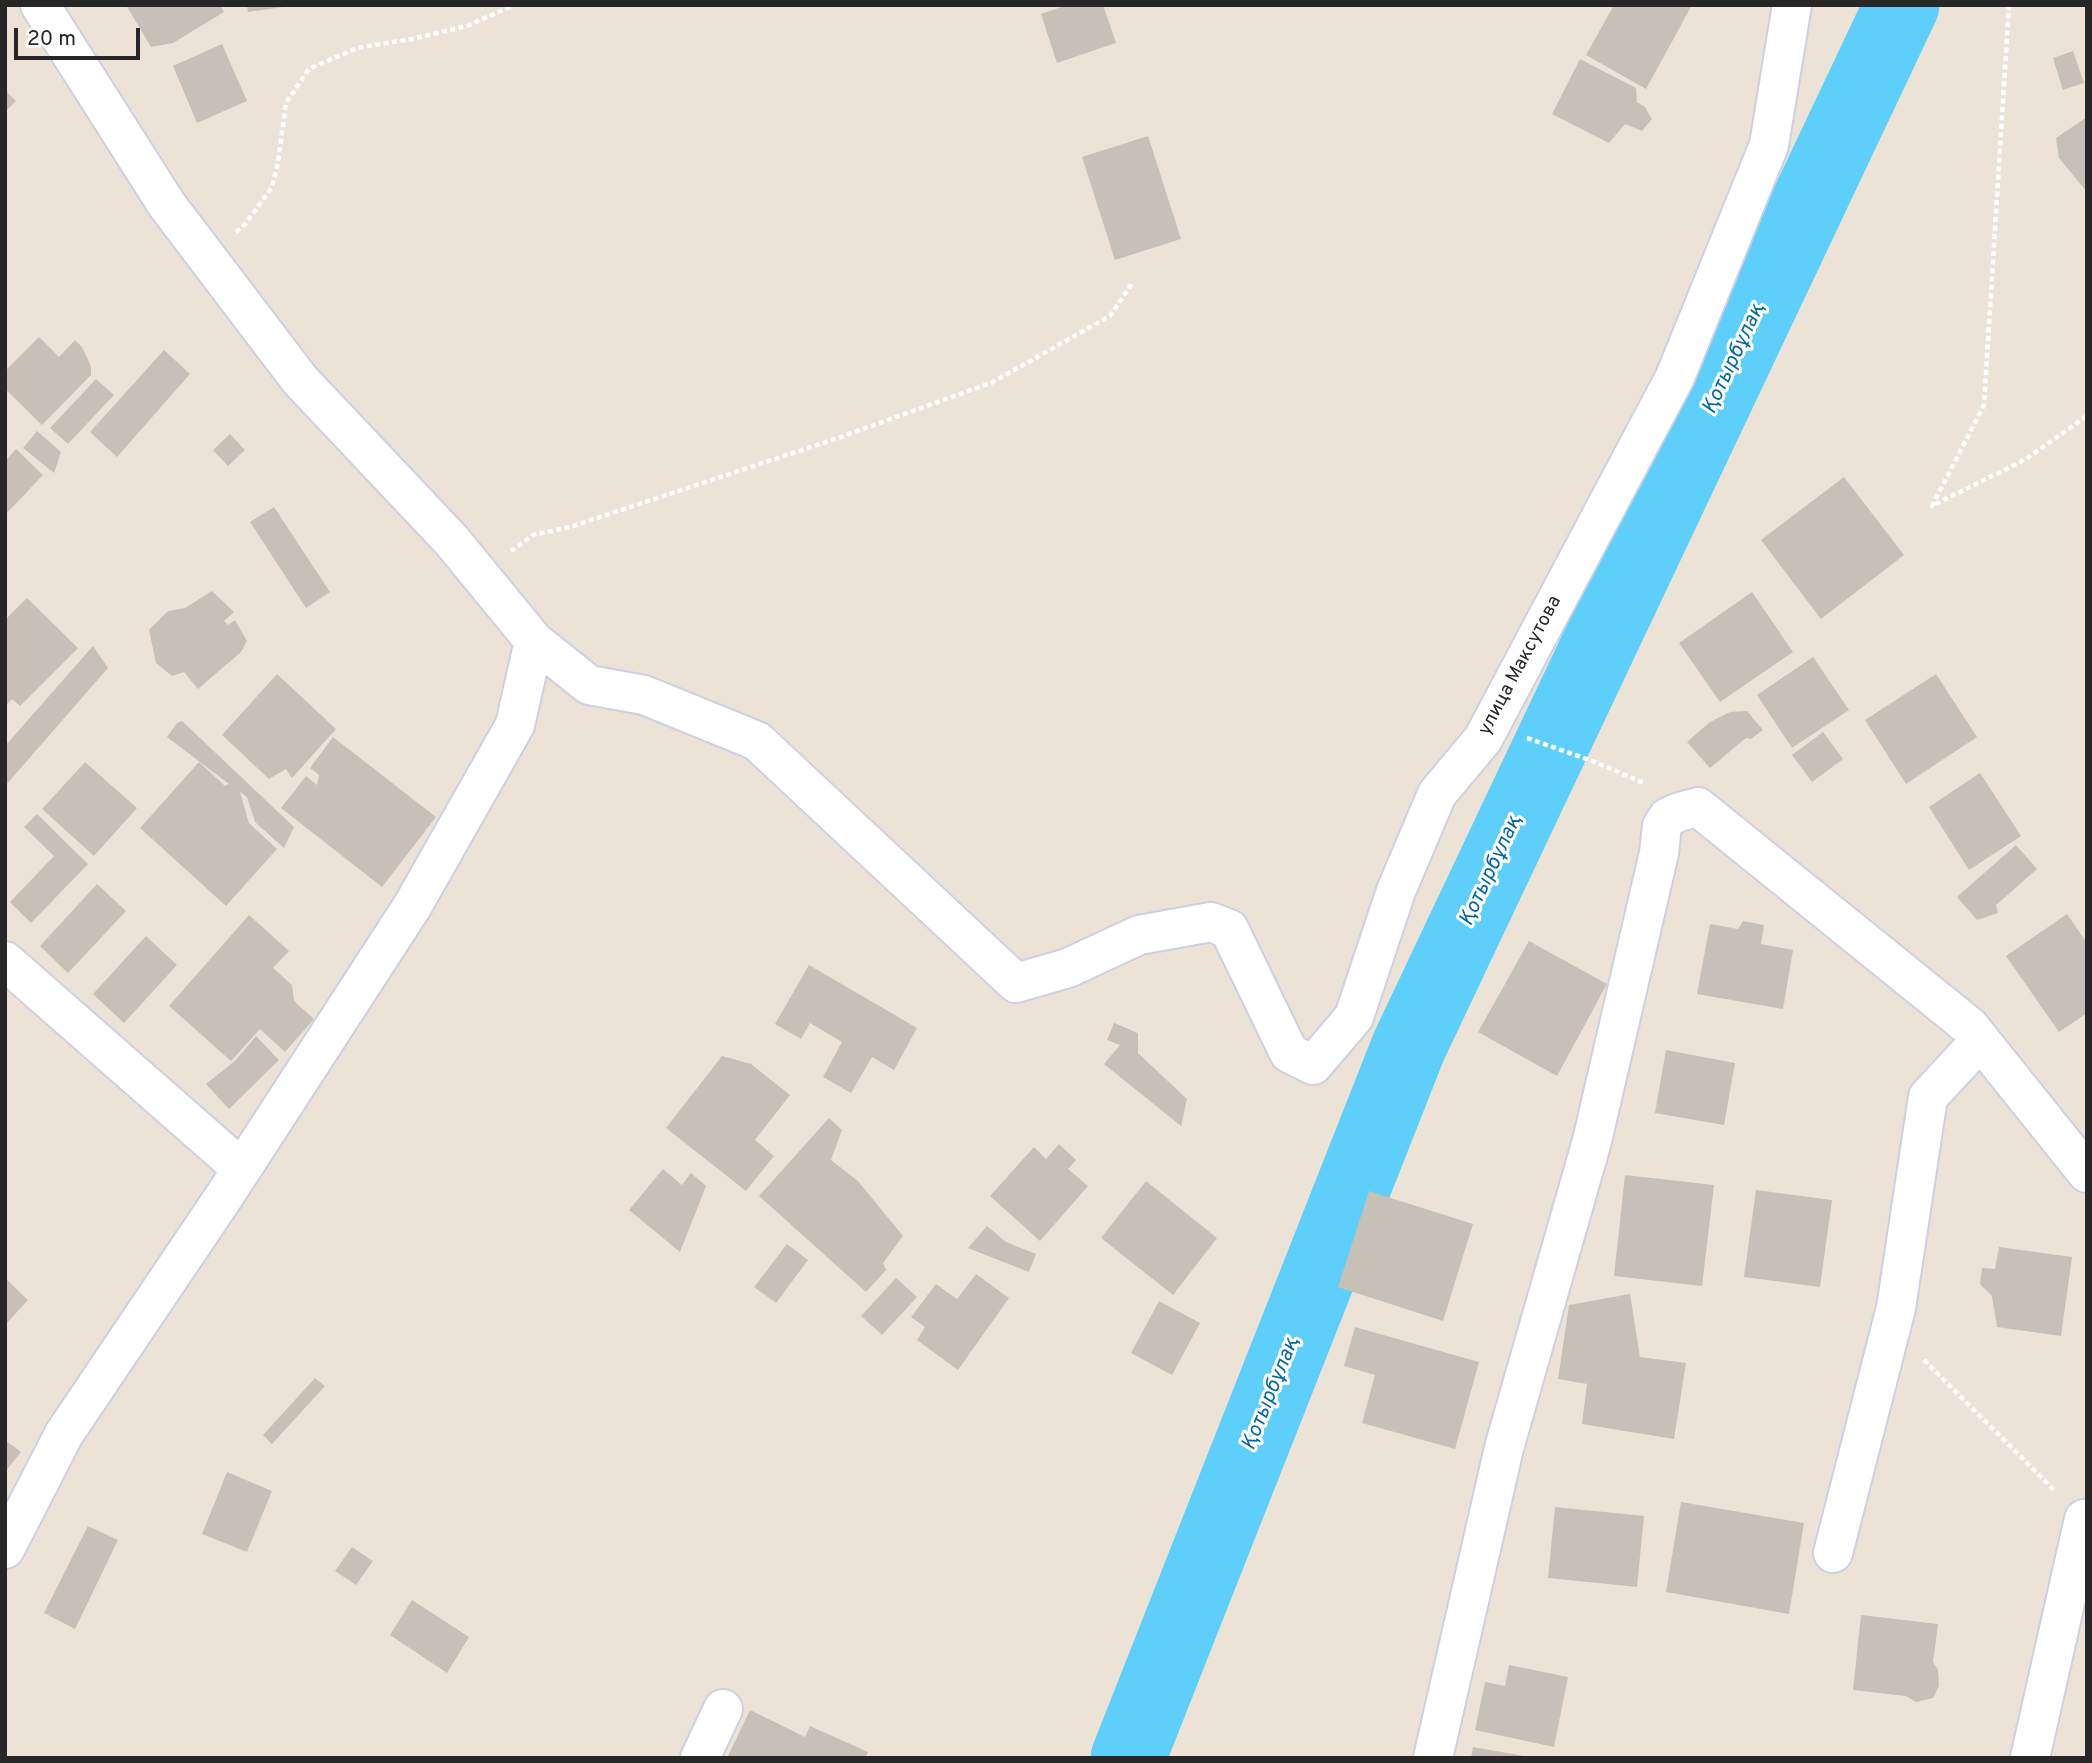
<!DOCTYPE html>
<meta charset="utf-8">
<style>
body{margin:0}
#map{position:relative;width:2092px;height:1763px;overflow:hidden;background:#ece3d6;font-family:Overpass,sans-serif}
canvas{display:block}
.frame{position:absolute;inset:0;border:7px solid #272727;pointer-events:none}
.scale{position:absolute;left:14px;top:28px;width:126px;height:32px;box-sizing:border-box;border:4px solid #272727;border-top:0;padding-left:9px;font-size:21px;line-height:24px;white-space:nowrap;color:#272727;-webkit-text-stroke:5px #fff;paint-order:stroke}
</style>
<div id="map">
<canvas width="2092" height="1763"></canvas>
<div class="frame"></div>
<div class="scale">20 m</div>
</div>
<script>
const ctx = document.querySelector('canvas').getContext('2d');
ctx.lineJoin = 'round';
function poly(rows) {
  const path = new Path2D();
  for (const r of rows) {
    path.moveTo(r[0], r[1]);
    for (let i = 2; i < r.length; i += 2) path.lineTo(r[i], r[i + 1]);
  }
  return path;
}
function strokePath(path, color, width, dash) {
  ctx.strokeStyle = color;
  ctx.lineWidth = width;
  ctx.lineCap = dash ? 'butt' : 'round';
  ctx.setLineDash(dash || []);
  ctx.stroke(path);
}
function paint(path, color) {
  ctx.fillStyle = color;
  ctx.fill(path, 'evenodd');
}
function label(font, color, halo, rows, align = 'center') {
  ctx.font = font + ' Overpass,sans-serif';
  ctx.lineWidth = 6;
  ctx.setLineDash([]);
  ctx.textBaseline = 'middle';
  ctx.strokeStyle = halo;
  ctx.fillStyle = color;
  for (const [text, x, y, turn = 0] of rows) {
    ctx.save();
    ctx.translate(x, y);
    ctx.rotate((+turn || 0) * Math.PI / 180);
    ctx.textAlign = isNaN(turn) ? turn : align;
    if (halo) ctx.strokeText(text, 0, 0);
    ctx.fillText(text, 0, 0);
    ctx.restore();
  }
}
strokePath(poly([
 [1128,1758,1409,1046,1902,5]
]), '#5dcffa', 75);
paint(poly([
 [126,5,220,5,224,12,173,43,151,47],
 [247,5,283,5,283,7,248,12],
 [1067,5,1103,5,1116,43,1057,63,1041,14],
 [1614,5,1692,5,1646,89,1586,55],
 [222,44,247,101,197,123,173,66],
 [2073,51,2084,83,2063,90,2053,58],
 [1580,59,1636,88,1637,102,1645,107,1652,119,1642,131,1625,124,1609,143,1552,114],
 [5,90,16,101,5,112],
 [2087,117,2087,192,2059,158,2056,138],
 [1148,136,1181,239,1115,260,1082,157],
 [39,337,59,357,75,340,82,347,91,366,91,375,42,425,5,389,5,371],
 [164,350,190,374,117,457,90,432],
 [96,379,114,395,68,444,50,428],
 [37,431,61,452,54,473,23,448],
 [230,434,245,450,228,466,213,450],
 [16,449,43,475,5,515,5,461],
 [1844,477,1904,555,1821,619,1761,540],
 [274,507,330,592,306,608,250,522],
 [212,591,234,612,224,621,228,625,235,620,247,641,241,652,198,689,184,672,172,676,156,663,149,630,168,611,185,608],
 [1752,592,1793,652,1720,702,1679,643],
 [27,598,78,648,20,706,12,699,5,706,5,620],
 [93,646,108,668,5,786,5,746],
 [1813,657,1849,710,1792,748,1757,695],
 [277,674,336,729,292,778,286,769,269,779,222,735],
 [1936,674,1977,737,1906,784,1865,720],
 [1747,711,1763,730,1751,739,1746,738,1710,768,1687,742,1710,722,1730,712],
 [182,721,294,827,284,848,255,822,247,797,240,792,249,823,277,849,226,906,140,828,199,762,225,786,229,784,167,737,177,723],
 [1823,732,1843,759,1812,782,1792,755],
 [333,737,436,817,382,887,281,808,306,776,317,785,319,775,310,768],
 [85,762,137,808,94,856,42,809],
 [1980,773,2021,836,1969,870,1929,807],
 [37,814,88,864,31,923,10,902,54,856,24,827],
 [2016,845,2037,869,1996,905,1998,913,1977,920,1957,897],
 [97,884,126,911,68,973,40,946],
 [2067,914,2087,943,2087,1013,2059,1032,2006,956],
 [249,915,289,951,273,968,292,985,294,1001,314,1019,285,1052,260,1029,231,1061,169,1006],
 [1743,921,1764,925,1761,944,1793,950,1783,1009,1697,994,1710,924,1738,929],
 [146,936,177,965,124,1023,93,994],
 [1529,941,1607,984,1557,1076,1478,1032],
 [809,965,917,1028,894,1070,872,1057,851,1093,823,1077,842,1042,810,1023,801,1039,775,1024],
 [1114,1023,1138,1033,1138,1053,1187,1099,1181,1126,1104,1064,1120,1045,1107,1040],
 [256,1036,279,1060,229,1109,206,1084,235,1061],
 [1666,1050,1735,1063,1724,1125,1655,1113],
 [722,1056,751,1064,790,1095,755,1140,774,1156,746,1191,666,1128],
 [829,1118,842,1130,831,1160,858,1181,903,1236,883,1263,886,1270,866,1292,759,1196],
 [1059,1144,1076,1160,1068,1169,1088,1186,1040,1241,990,1196,1034,1147,1046,1159],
 [663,1169,682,1185,691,1173,706,1186,680,1252,629,1210],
 [1625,1175,1714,1185,1702,1286,1614,1276],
 [1146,1181,1217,1238,1173,1295,1101,1238],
 [1756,1190,1832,1200,1820,1287,1744,1277],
 [1369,1191,1473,1224,1443,1321,1338,1287],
 [987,1226,1006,1242,1036,1254,1029,1272,968,1248],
 [787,1244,808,1260,776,1303,754,1287],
 [1999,1247,2072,1257,2061,1336,1997,1327,1992,1296,1980,1284,1982,1268,1995,1269],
 [976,1274,1009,1298,958,1370,917,1340,925,1327,911,1317,936,1284,957,1299],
 [5,1278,28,1300,5,1325],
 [896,1278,917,1297,882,1335,861,1316],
 [1630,1294,1640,1357,1686,1363,1674,1439,1582,1424,1587,1384,1558,1379,1569,1305],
 [1159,1301,1200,1323,1172,1375,1131,1353],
 [1355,1327,1479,1362,1455,1449,1362,1423,1375,1375,1344,1366],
 [315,1378,325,1386,272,1444,263,1435],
 [5,1440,21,1452,5,1472],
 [227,1472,272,1491,247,1552,202,1534],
 [1681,1502,1804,1523,1789,1614,1666,1592],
 [1555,1507,1644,1516,1637,1587,1548,1578],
 [88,1526,118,1540,75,1629,44,1613],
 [352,1547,373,1561,356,1585,335,1571],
 [412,1600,469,1637,447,1673,390,1635],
 [1861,1615,1938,1624,1933,1662,1938,1670,1939,1686,1933,1698,1916,1702,1906,1696,1853,1690],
 [1509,1665,1568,1677,1554,1747,1475,1730,1485,1682,1505,1686],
 [750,1710,805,1737,810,1726,868,1752,865,1758,727,1758],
 [1473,1747,1524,1756,1524,1758,1471,1758]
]), '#c6c0b7');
const minor = poly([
 [40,5,167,205,300,380,452,541,534,641,589,685,644,695,757,741,1016,983,1068,968,1139,935,1211,922,1229,929,1289,1053,1313,1065,1354,1017,1396,891,1437,794,1483,739,1675,377,1769,145,1792,5],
 [5,961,242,1169],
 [5,1549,64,1434,225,1195,413,905,515,725,534,641],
 [1833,1553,1896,1308,1928,1097,1980,1041],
 [700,1758,723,1709],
 [1433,1758,1504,1448,1592,1141,1659,853,1662,826,1668,817,1679,812,1698,807,1969,1026,2087,1173],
 [2030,1758,2084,1519]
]);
strokePath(minor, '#ccd0e2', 42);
strokePath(poly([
 [2009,5,1984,405,1932,506,2026,459,2087,416],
 [236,232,246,223,272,187,278,162,286,103,309,69,357,48,412,39,467,26,514,5],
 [511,551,533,535,570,527,832,440,991,383,1110,316,1133,282],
 [1527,738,1595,762,1646,784],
 [1924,1360,2056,1492]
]), '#fff', 4.5, [5, 3.5]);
strokePath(minor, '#fff', 38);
label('19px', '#272727', '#fff', [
 ["улица Максутова",1521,666,-62]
]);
label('italic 21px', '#0168a1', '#fff', [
 ["Қотырбұлақ",1735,359,-65],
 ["Қотырбұлақ",1492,871,-65],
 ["Қотырбұлақ",1272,1394,-68]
]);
</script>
